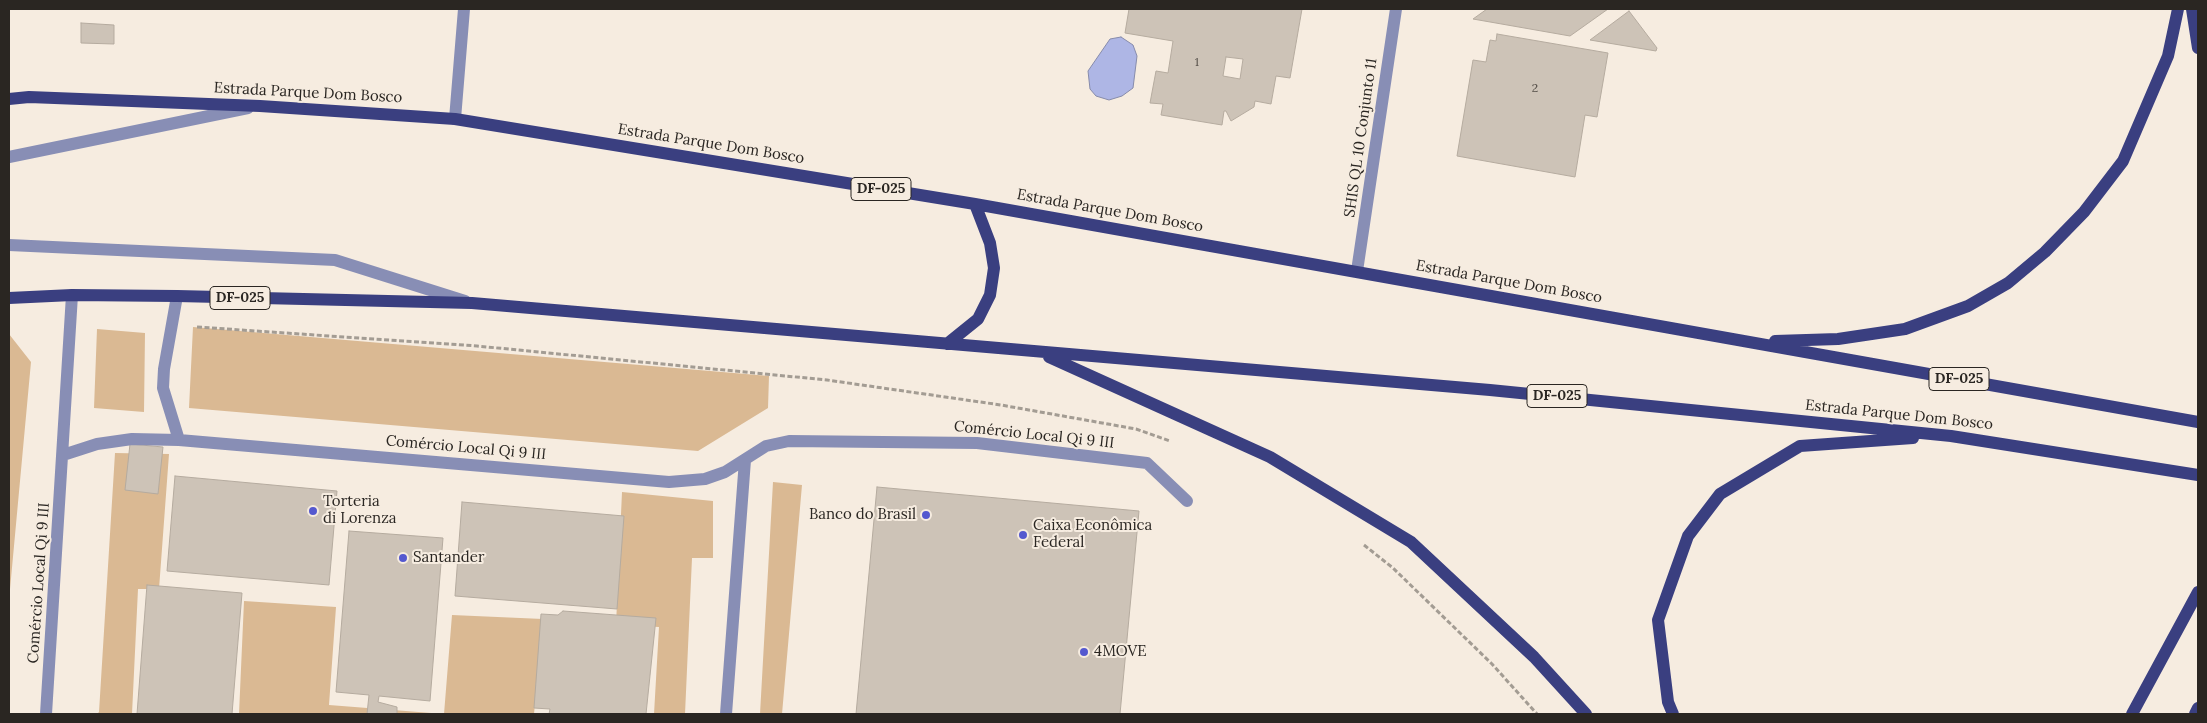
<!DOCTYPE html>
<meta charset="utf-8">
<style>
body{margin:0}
#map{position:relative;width:2207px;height:723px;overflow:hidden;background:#f6ece0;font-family:Lora,serif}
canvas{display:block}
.frame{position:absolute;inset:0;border:10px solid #2a2622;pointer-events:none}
</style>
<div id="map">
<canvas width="2207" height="723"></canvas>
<div class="frame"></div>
</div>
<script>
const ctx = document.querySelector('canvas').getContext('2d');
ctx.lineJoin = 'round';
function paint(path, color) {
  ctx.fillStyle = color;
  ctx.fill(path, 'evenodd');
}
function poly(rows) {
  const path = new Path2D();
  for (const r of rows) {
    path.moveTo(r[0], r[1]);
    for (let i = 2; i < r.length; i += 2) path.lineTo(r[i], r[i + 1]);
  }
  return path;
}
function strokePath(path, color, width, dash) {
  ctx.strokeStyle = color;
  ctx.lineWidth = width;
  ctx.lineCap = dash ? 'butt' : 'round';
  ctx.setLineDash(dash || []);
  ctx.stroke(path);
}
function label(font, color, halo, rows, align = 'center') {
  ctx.font = font + ' Lora,serif';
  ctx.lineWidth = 4;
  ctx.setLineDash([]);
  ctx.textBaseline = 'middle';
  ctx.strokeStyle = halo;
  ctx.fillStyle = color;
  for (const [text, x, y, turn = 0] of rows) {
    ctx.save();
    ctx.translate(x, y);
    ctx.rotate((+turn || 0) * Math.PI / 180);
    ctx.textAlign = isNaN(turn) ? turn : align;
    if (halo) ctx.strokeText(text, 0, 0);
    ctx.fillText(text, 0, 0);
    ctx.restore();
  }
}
paint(poly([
 [193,327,769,376,768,408,698,451,189,408],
 [97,329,145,333,144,412,94,408],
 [9,334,31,362,9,600],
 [115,453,169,454,159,589,138,589,132,714,97,714,99,712],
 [773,482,802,485,782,714,760,714],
 [622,492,713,501,713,558,692,558,685,714,654,714,659,627,616,625],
 [244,601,336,607,329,705,444,714,452,615,543,619,534,714,239,714]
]), '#dab993');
const water = poly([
 [1121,37,1133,45,1137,56,1133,88,1122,96,1109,100,1096,96,1090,89,1088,71,1110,39,1121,37]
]);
paint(water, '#aeb6e5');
strokePath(water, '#868baa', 1);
const building = poly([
 [1129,9,1302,9,1290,78,1276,76,1271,104,1255,101,1254,107,1231,121,1226,111,1224,111,1222,125,1161,115,1163,104,1150,103,1156,71,1168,73,1173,41,1125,33,1129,9],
 [1226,57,1243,59,1240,79,1223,76,1226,57],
 [1487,9,1608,9,1570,36,1473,19,1487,9],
 [1629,11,1657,48,1656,51,1590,40,1629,11],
 [81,23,114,25,114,44,81,43,81,23],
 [1497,34,1608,53,1597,117,1585,115,1575,177,1457,156,1473,60,1486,62,1490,40,1496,41,1497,34],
 [130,444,163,447,158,494,125,490,130,444],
 [175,476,337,491,329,585,167,571,175,476],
 [877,487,1139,511,1120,714,856,714,877,487],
 [462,502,624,516,617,609,455,596,462,502],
 [349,531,443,538,430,701,379,696,378,702,397,707,397,714,367,714,369,695,336,692,349,531],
 [147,585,242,593,232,714,137,714,147,585],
 [563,611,656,618,646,714,549,714,550,709,534,708,541,614,558,615,563,611]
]);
paint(building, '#cdc3b7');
strokePath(building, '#b5ab9f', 1);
strokePath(poly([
 [197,327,477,346,827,380,1001,405,1136,429,1170,441],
 [1364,545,1393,568,1492,664,1537,714]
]), '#a39c93', 3, [5, 2.5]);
strokePath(poly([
 [9,157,248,108],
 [9,245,335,260,465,301],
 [177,296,164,369,163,388,179,440],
 [63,455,97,444,132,439,179,440,669,482,705,479,725,472,766,446,789,441,977,443,1147,463,1187,501],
 [46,714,72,295],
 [726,714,745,460]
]), '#888eb5', 12);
strokePath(poly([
 [455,119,464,9],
 [1357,271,1396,9]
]), '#888eb5', 12);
strokePath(poly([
 [2192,9,2198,48],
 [9,99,29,97,260,106,455,119,975,204,2198,422],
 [9,298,72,295,177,296,472,303,1490,390,1951,436,2198,475],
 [1775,341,1838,339,1905,329,1968,306,2008,283,2045,252,2084,212,2123,161,2168,56,2178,9],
 [947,344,978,319,990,295,994,268,990,243,975,204],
 [1049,357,1270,457,1411,542,1534,657,1586,714],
 [1673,714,1668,702,1658,620,1688,536,1720,494,1800,446,1913,438],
 [2132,714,2198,592],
 [2195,714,2198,708]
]), '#3a3f80', 12);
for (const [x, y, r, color] of [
 [313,511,5,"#5458cf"],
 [926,515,5,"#5458cf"],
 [1023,535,5,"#5458cf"],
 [403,558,5,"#5458cf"],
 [1084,652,5,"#5458cf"]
]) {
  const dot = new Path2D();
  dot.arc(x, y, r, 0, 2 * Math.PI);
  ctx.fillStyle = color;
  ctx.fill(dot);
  strokePath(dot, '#f6ece0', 2);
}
label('12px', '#534d47', null, [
 ["1",1197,63],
 ["2",1535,89]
]);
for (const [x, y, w] of [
 [881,189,60],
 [240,298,60],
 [1959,379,60],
 [1557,396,60]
]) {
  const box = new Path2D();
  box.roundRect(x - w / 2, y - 11.5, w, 23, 4);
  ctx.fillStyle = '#f6ece0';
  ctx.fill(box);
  strokePath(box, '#2a2622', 1);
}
label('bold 14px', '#2a2622', null, [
 ["DF-025",881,189],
 ["DF-025",240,298],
 ["DF-025",1959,379],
 ["DF-025",1557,396]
]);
label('15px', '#2a2622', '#f6ece0', [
 ["Estrada Parque Dom Bosco",308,93,3],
 ["SHIS QL 10 Conjunto 11",1361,138,-82],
 ["Estrada Parque Dom Bosco",711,144,9],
 ["Estrada Parque Dom Bosco",1110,211,10],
 ["Estrada Parque Dom Bosco",1509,282,10],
 ["Estrada Parque Dom Bosco",1899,415,6],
 ["Comércio Local Qi 9 III",1034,435,6],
 ["Comércio Local Qi 9 III",466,448,5],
 ["Comércio Local Qi 9 III",39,583,-86]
]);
label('15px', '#2a2622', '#f6ece0', [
 ["Torteria",323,502],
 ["di Lorenza",323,519],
 ["Banco do Brasil",916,515,"right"],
 ["Caixa Econômica",1033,526],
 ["Federal",1033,543],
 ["Santander",413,558],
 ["4MOVE",1094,652]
], 'left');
</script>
